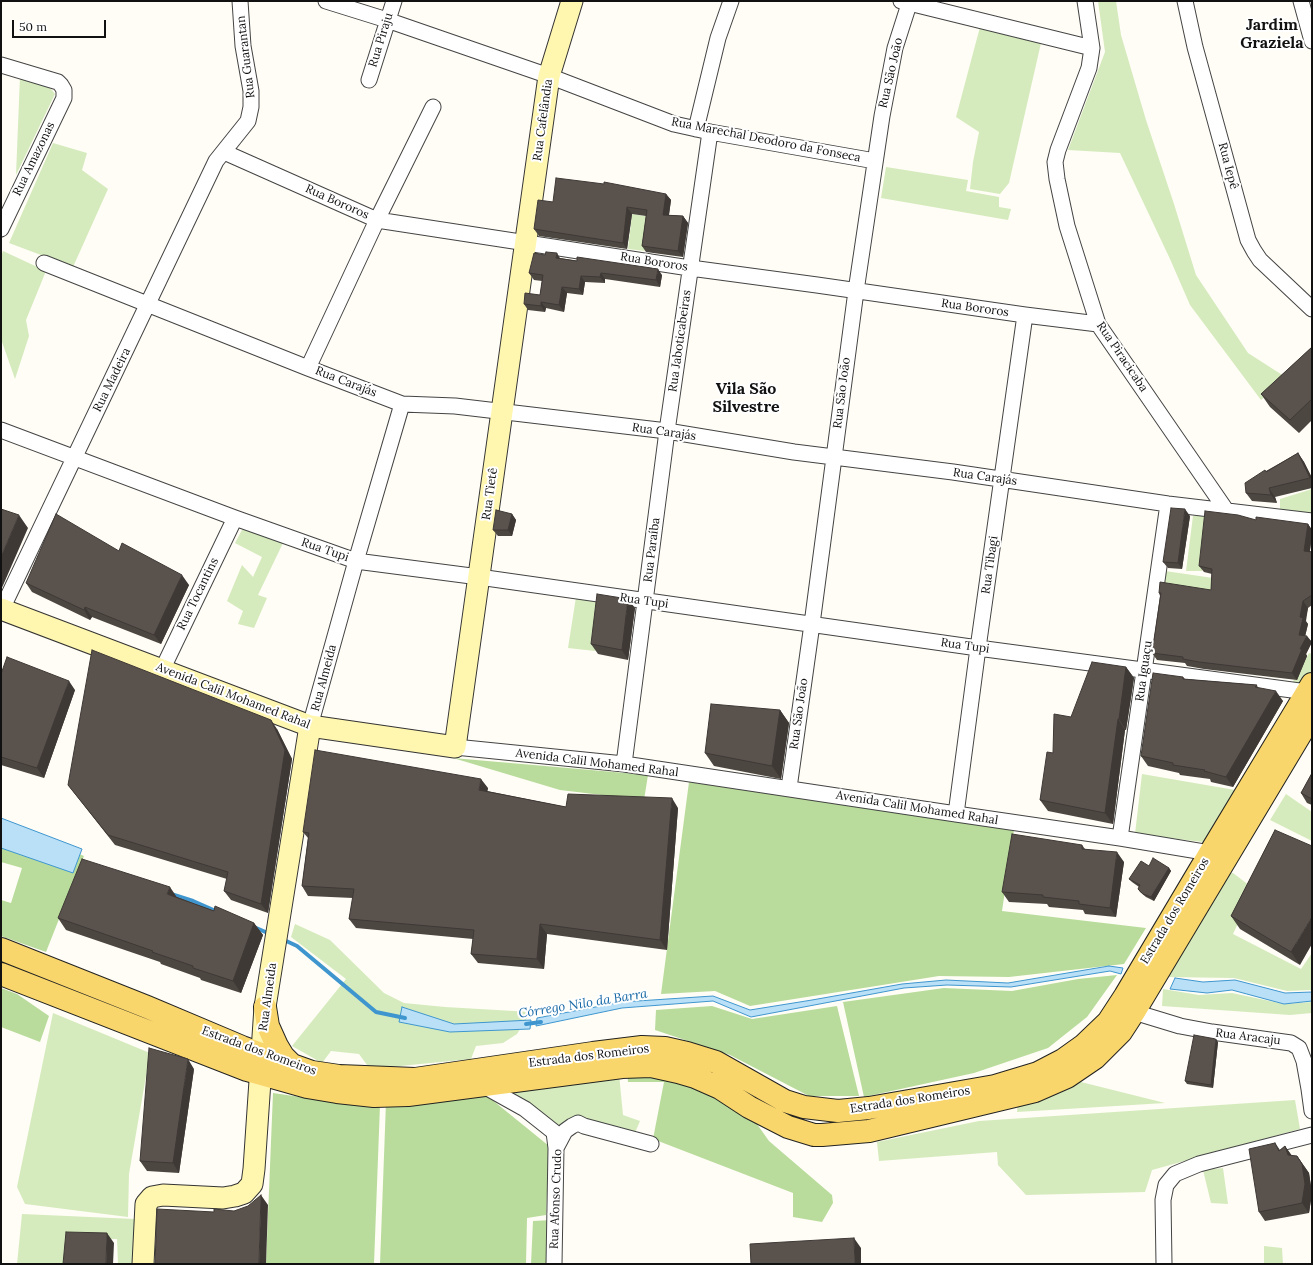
<!DOCTYPE html>
<meta charset="utf-8">
<style>
body{margin:0}
#map{position:relative;width:1313px;height:1265px;overflow:hidden;background:#fffdf5;font-family:Lora,serif}
canvas{display:block}
.frame{position:absolute;inset:0;border:2px solid #111;pointer-events:none}
.scale{position:absolute;left:12px;top:20px;width:94px;height:18px;box-sizing:border-box;border:2px solid #111;border-top:0;padding-left:5px;font-size:12px;line-height:14px;white-space:nowrap;color:#111;-webkit-text-stroke:3px #fff;paint-order:stroke}
</style>
<div id="map">
<canvas width="1313" height="1265"></canvas>
<div class="frame"></div>
<div class="scale">50 m</div>
</div>
<script>
const ctx = document.querySelector('canvas').getContext('2d');
ctx.lineJoin = 'round';
function paint(path, color) {
  ctx.fillStyle = color;
  ctx.fill(path, 'evenodd');
}
function poly(rows) {
  const path = new Path2D();
  for (const r of rows) {
    path.moveTo(r[0], r[1]);
    for (let i = 2; i < r.length; i += 2) path.lineTo(r[i], r[i + 1]);
  }
  return path;
}
function strokePath(path, color, width, dash) {
  ctx.strokeStyle = color;
  ctx.lineWidth = width;
  ctx.lineCap = dash ? 'butt' : 'round';
  ctx.setLineDash(dash || []);
  ctx.stroke(path);
}
function label(font, color, halo, rows, align = 'center') {
  ctx.font = font + ' Lora,serif';
  ctx.lineWidth = 4;
  ctx.setLineDash([]);
  ctx.textBaseline = 'middle';
  ctx.strokeStyle = halo;
  ctx.fillStyle = color;
  for (const [text, x, y, turn = 0] of rows) {
    ctx.save();
    ctx.translate(x, y);
    ctx.rotate((+turn || 0) * Math.PI / 180);
    ctx.textAlign = isNaN(turn) ? turn : align;
    if (halo) ctx.strokeText(text, 0, 0);
    ctx.fillText(text, 0, 0);
    ctx.restore();
  }
}
paint(poly([
 [1098,1,1116,1,1121,35,1146,120,1174,204,1196,275,1248,353,1287,378,1261,400,1190,305,1170,259,1120,153,1068,150,1105,52],
 [980,27,1041,43,1009,183,1000,194,970,189,973,162,979,132,956,117],
 [20,76,51,89,55,94,16,175],
 [53,143,87,153,82,170,108,189,73,267,9,243],
 [886,167,968,180,966,191,999,197,999,207,1011,209,1008,220,881,198],
 [645,211,651,212,646,251,628,249,632,214,644,216],
 [3,251,46,271,26,320,29,336,15,379,1,339,1,256],
 [1312,489,1312,517,1280,511,1280,499],
 [1208,515,1202,571,1186,571,1193,516],
 [243,528,283,543,258,595,267,598,254,628,238,624,243,611,227,601,242,565,253,577,262,557,235,543],
 [1165,571,1213,578,1213,594,1163,584],
 [576,597,604,600,595,651,568,648],
 [1309,653,1312,654,1312,671,1303,686,1291,685],
 [1142,774,1235,790,1203,842,1135,834],
 [1286,794,1312,812,1312,841,1270,820],
 [1227,873,1233,873,1254,889,1233,934,1301,969,1312,953,1312,990,1287,991,1234,978,1167,977],
 [295,924,330,940,384,993,404,1003,445,1007,531,1012,517,1034,503,1043,476,1046,471,1059,370,1069,359,1054,331,1051,322,1063,292,1046,346,979,291,937],
 [1163,989,1199,995,1232,993,1284,1004,1312,1002,1312,1013,1290,1015,1162,1006],
 [53,1013,150,1053,129,1174,128,1217,25,1204,17,1187],
 [619,1074,623,1115,640,1121,634,1135,587,1122,582,1117,557,1127,498,1087],
 [1077,1081,1165,1103,1017,1112,1018,1100],
 [1295,1100,1300,1129,1152,1170,1145,1192,1026,1195,998,1165,997,1152,879,1161,877,1142,979,1121],
 [1223,1168,1228,1204,1211,1203,1203,1170],
 [22,1214,135,1219,132,1264,118,1264,117,1239,70,1239,67,1264,17,1264],
 [1264,1246,1282,1248,1283,1264,1264,1264]
]), '#d5ebbd');
paint(poly([
 [453,758,648,775,644,800,560,790],
 [689,782,1014,830,1002,911,1146,928,1124,964,1009,977,939,976,750,1006,715,991,661,994],
 [1,822,84,856,46,952,1,936,1,900,11,903,22,868,1,862],
 [1117,975,1087,1017,1048,1048,974,1073,864,1097,843,1002,944,988,1012,991,1078,979],
 [1,988,17,994,49,1016,40,1042,1,1027],
 [712,1006,752,1019,837,1006,859,1096,809,1096,730,1055,655,1030,656,1010],
 [652,1070,747,1110,769,1141,832,1195,833,1203,822,1222,793,1217,793,1193,653,1139,664,1082,628,1082,627,1071],
 [480,1090,549,1146,546,1215,527,1218,526,1264,380,1264,386,1102],
 [273,1093,328,1101,380,1105,374,1264,266,1264],
 [552,1220,548,1264,531,1264,533,1221]
]), '#b9dc9c');
const water = poly([
 [1,818,82,849,73,873,1,848,1,818],
 [1109,966,1123,968,1121,974,1110,971,1011,987,947,985,904,988,751,1017,713,1001,622,1008,536,1026,537,1018,622,1002,713,996,750,1010,812,1000,902,984,946,980,1008,983,1109,966],
 [1175,978,1203,982,1235,980,1285,993,1312,992,1312,1001,1284,1004,1232,990,1207,993,1170,989,1175,978],
 [402,1007,454,1024,531,1020,530,1029,450,1032,399,1022,402,1007]
]);
paint(water, '#b9e0f7');
strokePath(water, '#3f96cf', 1);
strokePath(poly([
 [171,894,193,901,218,912],
 [254,927,270,934],
 [282,939,297,946,376,1012,405,1018],
 [526,1024,541,1022]
]), '#3f96cf', 4);
const street = poly([
 [326,1,387,20,549,76,674,124,710,132,875,161],
 [901,1,1092,48],
 [1085,1,1092,48,1089,68,1058,150,1055,162,1057,179,1067,226,1098,324,1226,510],
 [1185,1,1195,47,1248,240,1254,251,1260,260,1312,309],
 [1301,1,1312,41],
 [1,65,58,82,61,85,64,90,64,98,1,229],
 [369,80,394,1],
 [696,129,718,38,731,1],
 [224,152,377,220,683,267,817,285,1025,315,1098,324],
 [44,263,308,368,402,404,455,406,667,431,794,452,953,472,1168,504,1312,521],
 [308,368,377,220,433,107],
 [1,430,235,518,356,561,479,577,978,648,1307,692],
 [2,609,216,161,248,121,251,107,251,91,243,46,240,1],
 [162,670,235,518],
 [310,726,356,561,402,404],
 [455,747,624,764,956,814,1120,838,1210,853],
 [624,764,667,431,710,132],
 [789,788,812,624,856,291,882,116,895,48,910,1],
 [956,814,978,648,1025,315],
 [1120,838,1168,504],
 [1134,1012,1180,1026,1212,1032,1291,1043,1299,1048,1304,1061,1309,1089,1312,1111],
 [482,1085,525,1109,554,1132,556,1148],
 [554,1264,556,1148,565,1131,572,1126,578,1123,584,1126,651,1144],
 [1164,1264,1163,1200,1166,1185,1175,1174,1199,1164,1312,1135]
]);
const secondary = poly([
 [1,609,310,726,455,747,549,76,572,1],
 [143,1264,146,1204,152,1197,163,1195,223,1198,235,1196,244,1193,252,1184,254,1169,265,1007,310,726]
]);
const primary = poly([
 [1,949,147,1007,242,1047,312,1072,339,1076,415,1079,593,1053,642,1047,665,1048,687,1053,716,1062,785,1101,804,1107,838,1111,869,1108,995,1086,1038,1073,1063,1060,1084,1045,1108,1022,1125,996,1210,853,1312,684],
 [1,974,247,1070,307,1087,337,1092,374,1096,408,1095,622,1067,651,1066,678,1072,695,1077,720,1088,749,1107,788,1127,814,1135,822,1135,869,1131,1035,1091,1067,1077,1095,1058,1121,1032,1134,1012,1312,715],
 [265,1007,268,1026,277,1046,283,1056,293,1066]
]);
strokePath(street, '#444', 17);
strokePath(secondary, '#333', 23);
strokePath(primary, '#222', 24);
strokePath(street, '#fff', 15);
strokePath(secondary, '#fff6b0', 21);
strokePath(primary, '#f9d66b', 22);
paint(poly([
 [666,194,671,200,669,215,683,216,688,223,683,257,646,252,642,246,646,216,632,214,627,249,539,236,534,229,553,202],
 [545,255,560,258,662,275,660,287,605,279,605,283,585,282,583,295,567,293,564,312,546,308,545,312,528,310,524,304,540,295,542,281,534,280,529,273],
 [1312,347,1312,420,1299,433,1270,407,1261,394],
 [1298,453,1304,462,1312,478,1312,488,1275,497,1277,503,1252,501,1246,493,1266,471],
 [512,514,516,520,512,536,498,536,493,530],
 [1190,516,1182,569,1168,568,1163,562],
 [1256,520,1308,524,1312,530,1312,535,1310,551,1312,552,1312,605,1308,608,1305,621,1308,624,1305,636,1312,642,1306,654,1307,656,1297,680,1204,669,1187,666,1185,663,1157,660,1152,653,1160,596,1159,593,1211,590,1212,574,1204,572,1199,566],
 [119,551,189,585,161,644,92,617,90,620,32,592,26,583],
 [635,608,628,660,598,654,591,644],
 [1126,667,1134,678,1126,730,1125,730,1113,824,1048,811,1040,800,1071,717],
 [1,674,75,690,44,778,1,765],
 [1183,677,1185,679,1257,685,1258,688,1283,701,1233,787,1211,782,1210,779,1180,775,1179,773,1148,766,1141,756],
 [780,710,789,723,781,779,714,766,705,753],
 [277,729,292,759,268,913,231,900,224,891,227,879,115,845,75,794,68,785],
 [1312,773,1312,805,1307,803,1301,793],
 [488,788,487,791,566,807,678,808,667,950,547,934,544,969,478,963,471,954,473,939,356,928,349,919,353,898,308,896,302,886,308,838,303,832],
 [1275,830,1300,965,1240,929,1231,916],
 [1082,845,1085,849,1124,862,1116,917,1085,914,1083,910,1049,907,1047,904,1009,902,1002,892],
 [1149,866,1169,868,1171,871,1154,901,1146,897,1140,892,1138,889,1139,887,1132,882,1129,879],
 [177,897,214,911,254,923,263,935,241,993,201,980,200,978,161,964,160,962,66,930,58,918],
 [1218,1042,1213,1088,1187,1084,1185,1081],
 [194,1069,179,1173,147,1171,140,1161],
 [1275,1143,1280,1150,1285,1146,1292,1156,1297,1156,1309,1173,1312,1193,1309,1213,1265,1221,1259,1212]
]), '#4d4742');
paint(poly([
 [666,194,671,200,668,221,663,215],
 [627,207,632,214,627,249,623,243],
 [683,216,688,223,683,257,678,251],
 [557,253,561,260,556,258],
 [658,269,662,275,660,287,656,280],
 [601,273,605,279,605,283,600,277],
 [581,276,585,282,583,295,579,289],
 [562,287,567,293,564,312,559,305],
 [541,302,546,308,545,312,541,306],
 [1298,453,1304,462,1312,478,1312,481],
 [1269,488,1275,497,1277,503,1271,495],
 [1185,509,1190,516,1182,569,1178,563],
 [512,514,516,520,512,536,508,530],
 [19,515,28,528,1,590,1,557],
 [1308,524,1312,530,1312,535,1309,557,1304,551],
 [182,575,189,585,161,644,154,635],
 [628,599,635,608,628,660,622,650],
 [1303,601,1308,608,1306,621,1308,624,1304,641,1307,636,1312,642,1306,654,1307,656,1297,680,1292,673,1300,649,1299,635,1300,617],
 [85,607,92,617,90,620,84,610],
 [1126,667,1134,678,1126,730,1119,719],
 [69,681,75,690,44,778,37,768],
 [1276,691,1283,701,1233,787,1226,777],
 [780,710,789,723,781,779,772,766],
 [1118,719,1125,730,1113,824,1105,813],
 [271,720,277,729,292,759,268,913,261,904],
 [481,779,488,788,486,799,479,790],
 [672,798,678,808,667,950,660,940],
 [1117,852,1124,862,1116,917,1110,908],
 [1169,868,1171,871,1154,901,1151,897],
 [170,887,178,899,167,894],
 [1312,917,1312,944,1300,965,1291,952],
 [254,923,263,935,241,993,233,981],
 [540,924,547,934,544,969,537,959],
 [1216,1039,1218,1042,1213,1088,1211,1085],
 [188,1059,194,1069,179,1173,173,1163],
 [1285,1146,1292,1156,1288,1155],
 [1297,1156,1309,1173,1312,1193,1309,1213,1302,1203],
 [261,1195,268,1205,266,1264,259,1264],
 [107,1233,114,1243,113,1264,106,1264],
 [854,1238,861,1248,861,1264,855,1264]
]), '#3f3936');
const building = poly([
 [556,178,604,184,604,182,666,194,663,215,683,216,678,251,642,246,647,210,627,207,623,243,534,229,538,200,553,202,556,178],
 [546,252,557,253,556,258,577,261,577,257,658,269,656,280,601,273,600,277,581,276,579,289,562,287,559,305,541,302,541,306,524,304,525,293,540,295,543,275,529,273,534,253,545,255,546,252],
 [1312,347,1312,399,1290,420,1261,394,1312,347],
 [1298,453,1310,478,1269,488,1271,495,1246,493,1245,483,1265,470,1266,472,1298,453],
 [1171,508,1185,509,1178,563,1163,562,1171,508],
 [1,509,19,515,1,557,1,509],
 [496,510,512,514,508,530,493,530,496,510],
 [1205,511,1238,515,1256,520,1256,517,1308,524,1304,551,1312,552,1312,595,1303,601,1300,617,1303,618,1299,635,1307,636,1300,649,1302,649,1292,673,1199,662,1183,659,1183,657,1152,653,1161,593,1159,593,1160,582,1211,590,1212,569,1199,566,1205,511],
 [56,514,119,551,122,543,182,575,154,635,85,607,84,610,26,583,56,514],
 [597,594,628,599,622,650,591,644,597,594],
 [92,650,271,720,285,750,261,904,224,891,228,872,108,835,68,785,92,650],
 [7,657,69,681,37,768,1,757,1,674,7,657],
 [1092,662,1126,667,1119,719,1118,719,1105,813,1040,800,1047,752,1053,753,1054,714,1071,717,1092,662],
 [1153,673,1183,677,1183,679,1257,685,1255,687,1276,691,1226,777,1204,771,1205,770,1173,765,1173,763,1141,756,1153,673],
 [711,704,780,710,772,766,705,753,711,704],
 [315,750,481,779,479,790,566,807,568,794,672,798,660,940,540,924,537,959,471,954,474,930,349,919,354,889,302,886,309,833,303,832,315,750],
 [1312,773,1312,799,1301,793,1312,773],
 [1275,830,1312,846,1312,917,1291,952,1231,916,1275,830],
 [1012,834,1082,845,1082,849,1117,852,1110,908,1079,904,1079,901,1043,897,1043,895,1002,892,1012,834],
 [1153,858,1169,868,1151,897,1143,894,1138,889,1140,885,1129,879,1141,861,1149,866,1153,858],
 [82,859,170,887,167,894,214,911,215,906,254,923,233,981,193,968,193,966,152,952,153,951,58,918,82,859],
 [1194,1035,1216,1039,1211,1085,1185,1081,1194,1035],
 [149,1048,188,1059,173,1163,140,1161,149,1048],
 [1275,1143,1279,1151,1285,1146,1288,1155,1297,1156,1302,1164,1305,1184,1302,1203,1259,1212,1249,1149,1275,1143],
 [261,1195,259,1264,155,1264,157,1209,214,1212,214,1209,234,1211,248,1206,261,1195],
 [66,1232,107,1233,106,1264,63,1264,66,1232],
 [854,1238,855,1264,751,1264,750,1244,854,1238]
]);
paint(building, '#5a524d');
strokePath(building, '#3f3936', 1);
label('12px', '#111', '#fff', [
 ["Rua Piraju",381,40,-73],
 ["Rua Guarantan",246,57,-97],
 ["Rua São João",891,73,-77],
 ["Rua Cafelândia",543,120,-82],
 ["Rua Marechal Deodoro da Fonseca",766,140,11],
 ["Rua Amazonas",34,159,-64],
 ["Rua Iepê",1228,166,75],
 ["Rua Bororos",337,202,24],
 ["Rua Bororos",654,262,9],
 ["Rua Bororos",975,308,8],
 ["Rua Jaboticabeiras",680,341,-82],
 ["Rua Piracicaba",1122,357,56],
 ["Rua Madeira",112,380,-64],
 ["Rua Carajás",346,382,21],
 ["Rua São João",842,393,-83],
 ["Rua Carajás",664,432,8],
 ["Rua Carajás",985,477,8],
 ["Rua Tietê",490,494,-82],
 ["Rua Tupi",325,550,19],
 ["Rua Paraíba",652,550,-83],
 ["Rua Tibagi",990,565,-82],
 ["Rua Tocantins",198,594,-64],
 ["Rua Tupi",644,601,8],
 ["Rua Tupi",965,646,8],
 ["Rua Iguaçu",1144,671,-82],
 ["Rua Almeida",324,678,-75],
 ["Avenida Calil Mohamed Rahal",233,696,21],
 ["Rua São João",799,714,-82],
 ["Avenida Calil Mohamed Rahal",597,763,7],
 ["Avenida Calil Mohamed Rahal",917,808,9],
 ["Estrada dos Romeiros",1175,911,-59],
 ["Rua Almeida",268,997,-82],
 ["Rua Aracaju",1248,1037,7],
 ["Estrada dos Romeiros",259,1051,20],
 ["Estrada dos Romeiros",589,1056,-7],
 ["Estrada dos Romeiros",910,1100,-9],
 ["Rua Afonso Crudo",556,1199,-88]
]);
label('italic 13px', '#1768a6', '#fff', [
 ["Córrego Nilo da Barra",583,1004,-9]
]);
label('bold 16px', '#111', '#fff', [
 ["Jardim",1272,25],
 ["Graziela",1272,43],
 ["Vila São",746,389],
 ["Silvestre",746,407]
]);
</script>
